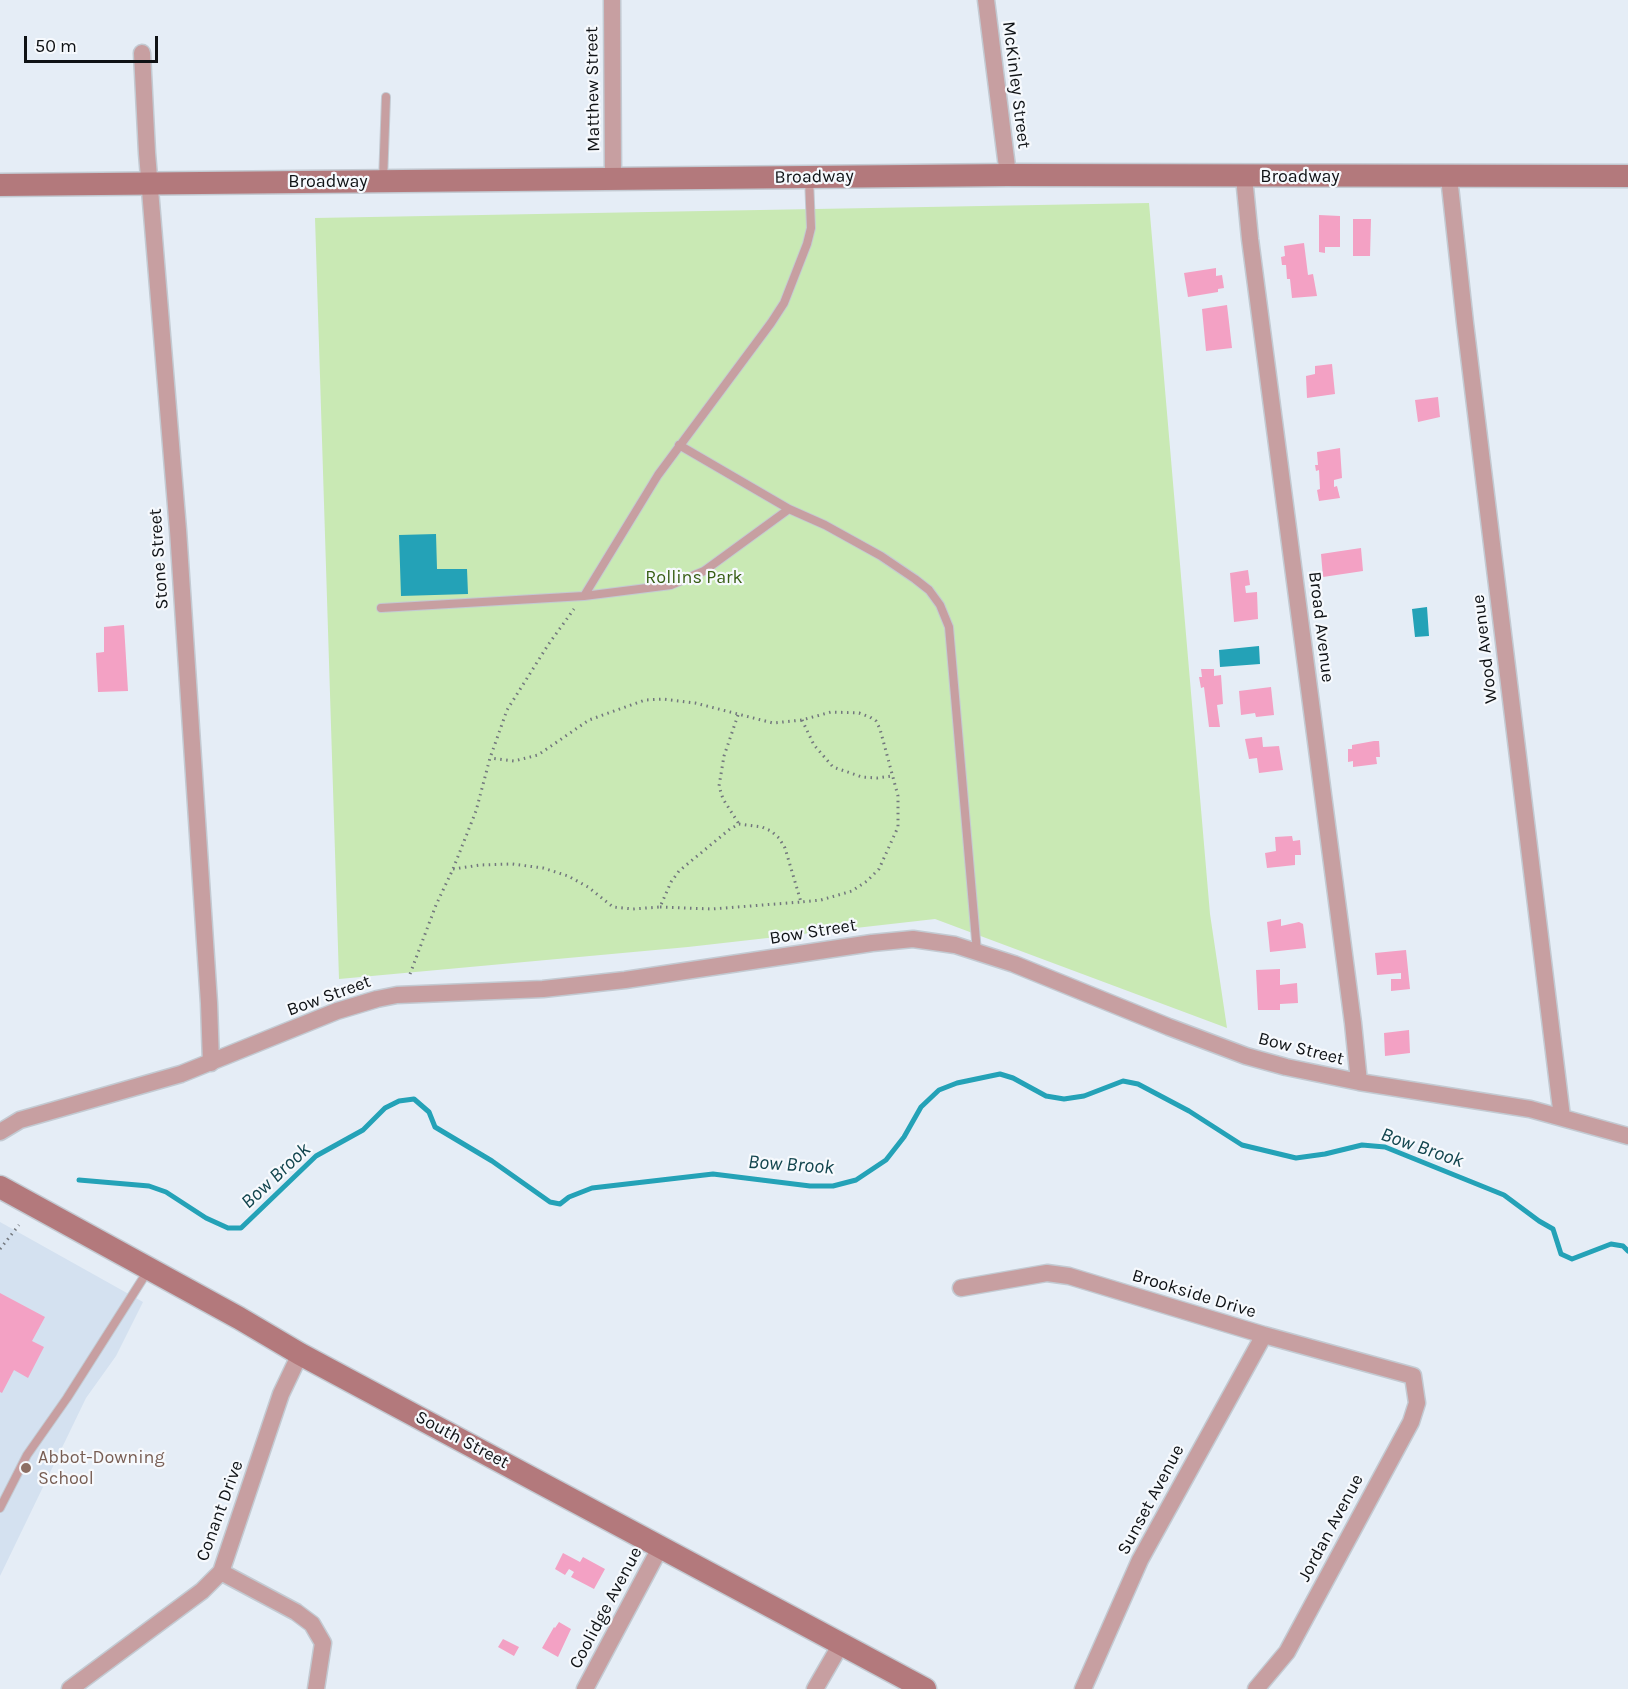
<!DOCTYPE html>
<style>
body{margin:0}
#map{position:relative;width:1628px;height:1689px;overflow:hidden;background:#e5edf6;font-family:Karla,sans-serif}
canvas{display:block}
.scale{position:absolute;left:24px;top:36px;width:134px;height:27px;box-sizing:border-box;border:3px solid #0f1215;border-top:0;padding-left:8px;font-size:18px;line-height:21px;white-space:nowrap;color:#0f1215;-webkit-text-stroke:4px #f6f9fd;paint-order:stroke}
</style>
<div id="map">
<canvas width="1628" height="1689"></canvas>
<div class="scale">50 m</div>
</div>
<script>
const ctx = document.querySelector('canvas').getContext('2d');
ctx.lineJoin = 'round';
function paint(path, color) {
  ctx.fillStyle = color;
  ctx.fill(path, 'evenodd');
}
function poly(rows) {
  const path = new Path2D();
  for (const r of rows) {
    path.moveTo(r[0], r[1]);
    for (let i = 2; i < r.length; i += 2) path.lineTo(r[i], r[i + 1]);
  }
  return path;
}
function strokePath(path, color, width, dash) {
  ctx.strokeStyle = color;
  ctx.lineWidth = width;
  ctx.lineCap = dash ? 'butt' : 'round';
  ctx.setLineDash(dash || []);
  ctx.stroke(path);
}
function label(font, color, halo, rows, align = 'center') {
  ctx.font = font + ' Karla,sans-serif';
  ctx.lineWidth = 4.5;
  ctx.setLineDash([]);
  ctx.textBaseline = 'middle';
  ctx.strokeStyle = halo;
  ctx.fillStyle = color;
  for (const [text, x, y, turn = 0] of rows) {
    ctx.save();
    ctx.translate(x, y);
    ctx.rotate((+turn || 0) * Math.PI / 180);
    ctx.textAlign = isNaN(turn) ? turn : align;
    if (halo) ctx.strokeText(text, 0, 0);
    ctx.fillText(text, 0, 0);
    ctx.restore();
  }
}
paint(poly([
 [0,1222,143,1302,116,1356,86,1398,0,1576]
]), '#d4e1f0');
paint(poly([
 [1149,203,1210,914,1227,1028,935,919,688,947,339,979,315,218]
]), '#c9e9b4');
paint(poly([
 [436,534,437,569,467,569,468,594,401,596,399,535],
 [1427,607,1429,636,1415,637,1412,609],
 [1259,646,1260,664,1220,667,1219,650]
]), '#24a2b7');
strokePath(poly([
 [79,1180,149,1186,166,1192,206,1218,228,1228,241,1228,316,1156,363,1130,385,1108,399,1101,414,1099,429,1112,435,1127,492,1161,550,1202,560,1204,569,1197,592,1188,713,1174,810,1186,833,1186,856,1180,886,1160,904,1137,921,1107,939,1090,957,1083,1000,1074,1013,1078,1046,1096,1064,1099,1084,1096,1123,1081,1138,1084,1189,1111,1242,1145,1296,1158,1325,1154,1362,1145,1385,1147,1504,1195,1539,1221,1553,1229,1561,1254,1572,1259,1611,1244,1623,1246,1628,1251]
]), '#24a2b7', 5);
paint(poly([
 [1319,215,1340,216,1340,247,1325,247,1325,253,1319,252],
 [1353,219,1371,219,1370,256,1353,256],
 [1304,243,1308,275,1313,274,1317,296,1292,298,1290,279,1287,279,1286,265,1282,265,1281,257,1285,256,1284,246],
 [1216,268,1216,276,1222,275,1224,288,1218,289,1218,292,1188,297,1184,273],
 [1227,305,1232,348,1206,351,1202,309],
 [1332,364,1335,394,1307,398,1306,376,1315,374,1315,366],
 [1438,397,1440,417,1418,422,1415,400],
 [1340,448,1342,478,1334,480,1334,487,1337,486,1340,498,1319,501,1317,490,1320,489,1319,470,1316,471,1315,465,1318,465,1317,452],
 [1361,548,1363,571,1323,577,1321,554],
 [1248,570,1250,585,1245,586,1246,593,1257,592,1258,619,1234,622,1230,573],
 [124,625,128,691,98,692,96,653,104,652,104,627],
 [1201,669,1214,669,1214,676,1221,675,1223,704,1217,705,1220,727,1209,727,1204,687,1201,688,1199,677,1202,677],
 [1271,687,1274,715,1256,717,1255,713,1241,715,1239,691],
 [1262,737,1263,747,1279,746,1283,770,1259,773,1257,758,1249,759,1245,739],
 [1374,741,1379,741,1380,757,1376,757,1377,764,1353,767,1353,761,1348,762,1348,749,1352,749,1352,745],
 [1292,836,1293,841,1300,840,1301,855,1295,855,1295,865,1267,868,1265,853,1276,851,1275,837],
 [1281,919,1281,926,1299,922,1303,924,1306,948,1270,952,1267,922],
 [1406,950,1410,989,1391,991,1391,979,1401,979,1401,973,1377,975,1375,953],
 [1280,969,1280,985,1297,983,1298,1003,1280,1004,1280,1010,1258,1010,1256,970],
 [1409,1030,1410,1053,1385,1056,1384,1033],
 [0,1293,45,1317,32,1341,44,1347,28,1378,14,1370,2,1393,0,1392],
 [563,1553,580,1562,583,1557,605,1569,594,1589,571,1577,574,1572,569,1569,565,1575,555,1569],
 [559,1622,571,1629,558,1657,542,1648,554,1627,555,1628],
 [503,1639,519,1647,514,1656,498,1647]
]), '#f3a1c4');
const lane = poly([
 [383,181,386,97],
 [679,445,789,509,825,525,881,556,915,579,929,590,940,605,949,627,977,952],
 [584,596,671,585,704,571,789,509],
 [381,608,584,596,658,475,771,323,784,303,807,244,811,228,809,178],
 [0,1508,27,1455,67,1398,149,1269]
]);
const street = poly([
 [612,0,613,178],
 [986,0,1008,175],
 [142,53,147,153,178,530,209,1003,211,1063],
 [1244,177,1250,239,1353,1023,1359,1082],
 [1449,177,1465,323,1562,1117],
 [0,1132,20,1120,181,1074,337,1011,377,999,397,995,543,989,625,980,872,943,913,939,955,945,1014,964,1169,1027,1246,1056,1286,1067,1359,1082,1530,1109,1628,1136],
 [961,1288,1047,1273,1069,1276,1264,1335,1413,1376,1417,1403,1411,1422,1287,1652,1256,1689],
 [221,1572,296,1612,312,1624,323,1643,316,1689],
 [70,1689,202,1591,221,1572,281,1394,300,1354],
 [585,1689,661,1546],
 [815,1689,841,1644],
 [1083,1689,1140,1560,1264,1335]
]);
const secondary = poly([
 [0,185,1008,175,1628,176],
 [0,1187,239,1318,300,1354,925,1689]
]);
strokePath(lane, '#c3cad2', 10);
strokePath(street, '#c3cad2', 19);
strokePath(secondary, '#c3cad2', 25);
strokePath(poly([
 [738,715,724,756,719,786,723,799,739,824],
 [802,720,814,745,833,767,862,777,877,778,892,776],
 [453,869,480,865,512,864,543,868,568,876,588,887,613,907,633,909,660,907,671,882,679,871,730,829,739,824,762,827,771,831,779,838,785,848,801,902,821,900,852,891,867,881,879,869,898,827,898,796,880,729,876,721,870,717,859,713,831,712,802,720,773,723,695,703,663,699,645,700,589,720,538,755,514,761,490,758],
 [660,907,712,909,801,902],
 [410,974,436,905,453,869,476,811,490,758,507,710,548,645,574,609],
 [0,1249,19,1225]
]), '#72777d', 3, [1.5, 4.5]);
strokePath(lane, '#c79fa1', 8);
strokePath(street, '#c79fa1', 16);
strokePath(secondary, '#b3797c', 22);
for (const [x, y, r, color] of [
 [26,1468,6,"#8d6e63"]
]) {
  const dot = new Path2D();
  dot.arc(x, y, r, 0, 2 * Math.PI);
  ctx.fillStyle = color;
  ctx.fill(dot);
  strokePath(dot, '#f6f9fd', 2);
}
label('18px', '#0f1215', '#f6f9fd', [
 ["McKinley Street",1016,85,83],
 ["Matthew Street",593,89,-91],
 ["Broadway",814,177,-1],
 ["Broadway",1300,177],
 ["Broadway",328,182],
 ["Stone Street",159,559,-94],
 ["Broad Avenue",1321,627,83],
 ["Wood Avenue",1485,649,-97],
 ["Bow Street",813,932,-9],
 ["Bow Street",329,996,-20],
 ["Bow Street",1301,1049,14],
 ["Brookside Drive",1194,1294,17],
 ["South Street",462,1440,28],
 ["Sunset Avenue",1151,1500,-62],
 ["Conant Drive",220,1511,-70],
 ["Jordan Avenue",1331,1528,-62],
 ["Coolidge Avenue",606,1608,-62]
]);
label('18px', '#375d14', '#f6f9fd', [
 ["Rollins Park",694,578]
]);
label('18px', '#785e54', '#f6f9fd', [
 ["Abbot-Downing",38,1458],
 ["School",38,1479]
], 'left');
label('italic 20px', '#12454e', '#f6f9fd', [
 ["Bow Brook",1422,1148,19],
 ["Bow Brook",791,1165,4],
 ["Bow Brook",276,1176,-43]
]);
</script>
